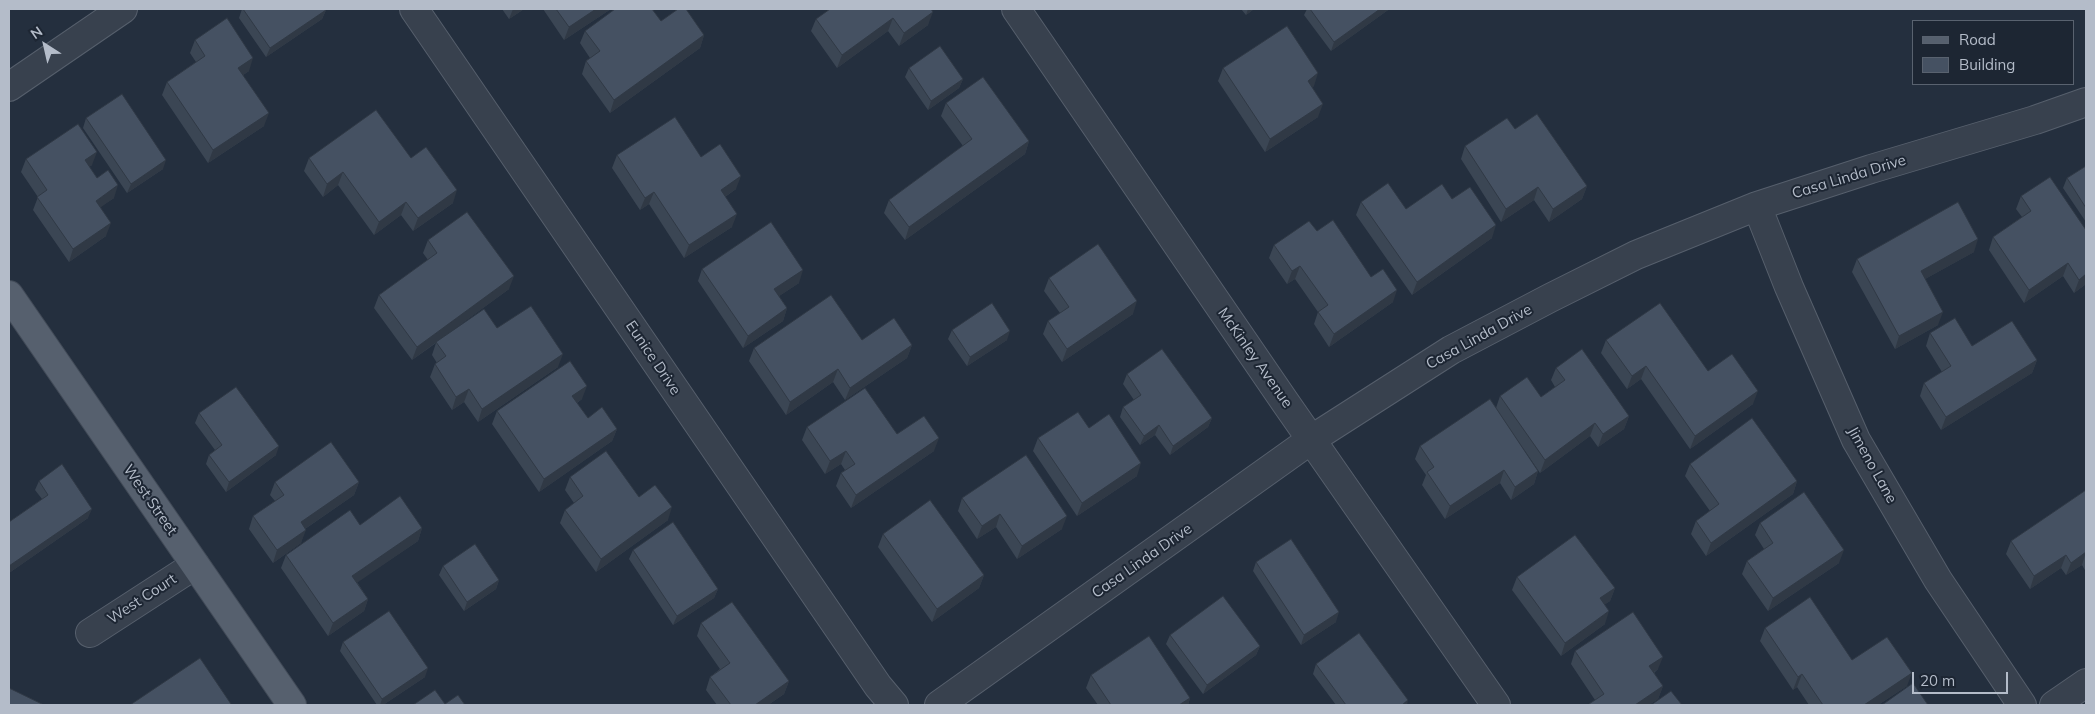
<!DOCTYPE html>
<style>
body{margin:0}
#map{position:relative;width:2095px;height:714px;overflow:hidden;background:#242f3e;font-family:Mulish,sans-serif}
canvas{display:block}
.frame{position:absolute;inset:0;border:10px solid #b4bcc9;pointer-events:none}
.legend{position:absolute;left:1912px;top:20px;width:162px;height:65px;box-sizing:border-box;background:#1d2633;border:1px solid #59626f;margin:0;padding:6px 9px;list-style:none;font-size:15px;color:#b4bcc9}
.legend li{display:flex;align-items:center;gap:10px;height:25px}
.legend b{width:25px;border:1px solid #59626f}
.north{position:absolute;left:20px;top:20px;width:50px;height:50px;-webkit-text-stroke:4px #1d2633;paint-order:stroke;rotate:325deg;font-size:14px;font-weight:700;line-height:20px;text-align:center;color:#b4bcc9}
.north::after{content:'';display:block;margin:auto;width:18px;height:22px;background:#b4bcc9;clip-path:polygon(50% 0,100% 100%,50% 72%,0 100%)}
.scale{position:absolute;left:1912px;top:672px;width:96px;height:22px;box-sizing:border-box;border:2px solid #b4bcc9;border-top:0;padding-left:6px;font-size:15px;line-height:18px;white-space:nowrap;color:#b4bcc9;-webkit-text-stroke:4px #1d2633;paint-order:stroke}
</style>
<div id="map">
<canvas width="2095" height="714"></canvas>
<div class="frame"></div>
<ul class="legend">
<li><b style="height:6px;background:#56606e"></b>Road</li>
<li><b style="height:14px;background:#455162"></b>Building</li>
</ul>
<div class="north">N</div>
<div class="scale">20 m</div>
</div>
<script>
const ctx = document.querySelector('canvas').getContext('2d');
ctx.lineJoin = 'round';
function poly(rows) {
  const path = new Path2D();
  for (const r of rows) {
    path.moveTo(r[0], r[1]);
    for (let i = 2; i < r.length; i += 2) path.lineTo(r[i], r[i + 1]);
  }
  return path;
}
function strokePath(path, color, width, dash) {
  ctx.strokeStyle = color;
  ctx.lineWidth = width;
  ctx.lineCap = dash ? 'butt' : 'round';
  ctx.setLineDash(dash || []);
  ctx.stroke(path);
}
function paint(path, color) {
  ctx.fillStyle = color;
  ctx.fill(path, 'evenodd');
}
function label(font, color, halo, rows, align = 'center') {
  ctx.font = font + ' Mulish,sans-serif';
  ctx.lineWidth = 4;
  ctx.setLineDash([]);
  ctx.textBaseline = 'middle';
  ctx.strokeStyle = halo;
  ctx.fillStyle = color;
  for (const [text, x, y, turn = 0] of rows) {
    ctx.save();
    ctx.translate(x, y);
    ctx.rotate((+turn || 0) * Math.PI / 180);
    ctx.textAlign = isNaN(turn) ? turn : align;
    if (halo) ctx.strokeText(text, 0, 0);
    ctx.fillText(text, 0, 0);
    ctx.restore();
  }
}
const minor = poly([
 [414,9,878,686,894,705],
 [1016,9,1285,402,1496,705],
 [9,87,123,9],
 [1757,206,1789,287,1856,440,1938,580,2022,705],
 [90,633,195,565],
 [939,705,1312,439,1451,350,1550,298,1636,255,1757,206,1871,169,2035,120,2086,102],
 [2054,705,2086,683]
]);
const major = poly([
 [9,295,292,705]
]);
strokePath(minor, '#565f6c', 30);
strokePath(major, '#414a57', 30);
strokePath(minor, '#38414e', 28);
strokePath(major, '#56606e', 28);
paint(poly([
 [242,9,326,10,322,19,266,57,239,18],
 [502,9,524,9,509,19],
 [543,9,611,9,564,40],
 [931,9,928,25,899,46,888,31,837,68,811,31,816,19],
 [1241,9,1254,9,1246,15],
 [1307,9,1388,9,1388,10,1331,51,1304,15],
 [661,21,704,35,700,48,610,113,582,74,586,61,590,58,580,43,585,31],
 [195,40,249,71,243,75,264,126,208,163,162,95,167,82,196,62,190,53],
 [909,68,963,79,959,88,928,110,905,77],
 [1223,68,1314,86,1312,87,1318,117,1265,152,1218,81],
 [946,103,1029,141,1025,154,905,240,884,213,889,200,963,146,941,116],
 [86,118,163,169,127,193,83,128],
 [1515,129,1587,186,1582,199,1549,222,1534,200,1501,222,1461,159,1465,146],
 [617,155,701,157,736,189,725,197,732,227,684,258,649,204,640,210,612,168],
 [309,158,411,158,453,203,413,231,401,215,374,235,338,185,323,197,304,171],
 [26,159,92,165,89,167,97,178,114,198,100,207,106,236,69,262,33,210,38,197,21,172],
 [2086,166,2086,222,2063,188,2067,178],
 [2021,196,2086,284,2074,293,2063,276,2024,303,1989,250,1993,237,2022,217,2016,209],
 [1452,199,1492,238,1412,295,1356,215,1361,202,1406,209],
 [1317,231,1371,277,1393,302,1329,347,1314,324,1318,312,1295,279,1287,284,1269,258,1274,245],
 [428,240,509,289,446,335,497,328,558,367,478,422,464,402,452,410,430,377,435,364,437,363,432,355,436,343,412,360,374,308,379,295,428,260,423,253],
 [1974,252,1925,279,1938,325,1895,349,1852,272,1857,259],
 [702,269,799,283,779,296,787,308,783,321,743,348,698,281],
 [1049,278,1133,314,1062,362,1043,334,1048,321,1060,313,1044,291],
 [952,330,1007,340,967,366,948,339],
 [1930,333,1972,346,2037,360,2032,373,1941,430,1920,396,1924,383,1942,372,1926,346],
 [862,340,912,345,907,358,845,400,833,382,786,415,749,361,754,348],
 [1606,340,1753,404,1690,449,1641,379,1627,389,1601,353],
 [1556,368,1629,416,1624,429,1598,447,1590,436,1540,473,1514,435,1538,471,1534,484,1511,500,1500,483,1445,519,1422,485,1426,475,1415,459,1420,446,1496,408,1500,396,1541,397,1555,387,1551,380],
 [1127,374,1212,418,1208,427,1170,455,1155,435,1140,445,1120,417,1123,407,1134,400,1123,384],
 [582,399,577,403,588,418,617,429,612,441,539,492,492,424,497,411],
 [199,413,276,455,226,492,206,464,209,455,215,450,195,423],
 [807,427,897,434,934,451,851,508,836,486,841,473,845,470,841,464,825,474,802,440],
 [1089,428,1137,476,1077,516,1033,451,1038,438],
 [1690,464,1797,481,1793,494,1706,556,1691,534,1696,521,1710,511,1685,476],
 [570,477,668,520,596,572,560,523,565,510,574,503,565,490],
 [39,481,88,518,9,573,9,522,42,499,35,490],
 [275,482,359,482,354,495,305,529,301,543,273,563,249,529,253,516,275,501,270,495],
 [2086,490,2086,572,2082,565,2066,575,2061,568,2030,589,2006,554,2011,541],
 [962,498,1062,529,1017,559,996,527,977,539,958,511],
 [1760,523,1839,563,1768,611,1742,574,1747,561,1764,549,1755,535],
 [360,525,422,528,418,541,357,582,368,599,364,611,328,636,281,568,286,555],
 [883,534,984,575,979,588,932,622,878,547],
 [633,550,718,589,714,598,673,625,629,559],
 [1256,562,1336,622,1301,645,1253,571],
 [443,566,499,580,496,589,464,611,439,575],
 [1517,577,1615,588,1610,601,1605,604,1605,624,1561,656,1512,590],
 [701,623,789,681,784,694,768,705,717,705,706,690,710,677,720,669,697,636],
 [1765,628,1852,660,1907,686,1878,705,1809,705,1797,687,1793,690,1760,641],
 [1170,635,1260,646,1256,655,1203,694,1166,644],
 [343,642,425,677,383,705,377,705,340,651],
 [1575,651,1658,669,1654,673,1663,686,1658,699,1649,705,1589,705,1589,704,1595,700,1571,664],
 [1316,664,1407,705,1336,705,1313,674],
 [1091,675,1190,698,1188,705,1098,705,1086,688]
]), '#3b4654');
paint(poly([
 [513,9,524,9,509,19],
 [596,9,611,9,564,40,569,27],
 [1248,9,1254,9,1246,15],
 [1380,9,1388,9,1388,10,1331,51,1334,42],
 [326,10,322,19,266,57,270,48],
 [933,12,928,25,899,46,904,33],
 [893,18,888,31,837,68,842,55],
 [704,35,700,48,610,113,614,100],
 [253,58,249,71,234,81,238,68],
 [1318,73,1314,86,1303,94,1308,81],
 [963,79,959,88,928,110,931,101],
 [1323,104,1318,117,1265,152,1270,139],
 [269,113,264,126,208,163,213,150],
 [1029,141,1025,154,905,240,909,227],
 [97,152,92,165,80,173,85,160],
 [166,160,163,169,127,193,131,184],
 [343,172,338,185,323,197,327,184],
 [741,176,736,189,716,203,721,190],
 [118,185,114,198,91,214,96,201],
 [1587,186,1582,199,1549,222,1553,209],
 [1538,187,1534,200,1501,222,1506,209],
 [457,190,453,203,413,231,418,218],
 [654,192,649,204,640,210,645,198],
 [406,202,401,215,374,235,379,222],
 [737,214,732,227,684,258,689,245],
 [111,223,106,236,69,262,73,249],
 [1496,225,1492,238,1412,295,1417,282],
 [1978,239,1974,252,1916,284,1921,271],
 [2068,263,2063,276,2024,303,2029,290],
 [1300,266,1295,279,1287,284,1292,271],
 [803,270,799,283,770,302,774,289],
 [2086,274,2086,284,2074,293,2079,280],
 [514,276,509,289,412,360,417,347],
 [1397,290,1393,302,1329,347,1334,334],
 [1137,301,1133,314,1062,362,1067,349],
 [787,308,783,321,743,348,748,336],
 [1943,312,1938,325,1895,349,1899,336],
 [1010,331,1007,340,967,366,970,357],
 [912,345,907,358,845,400,850,388],
 [563,354,558,367,478,422,482,409],
 [2037,360,2032,373,1941,430,1946,417],
 [1646,366,1641,379,1627,389,1632,376],
 [838,369,833,382,786,415,790,402],
 [587,386,582,399,568,409,572,396],
 [469,389,464,402,452,410,456,397],
 [1758,391,1753,404,1690,449,1695,436],
 [1629,416,1624,429,1598,447,1603,434],
 [1212,418,1208,427,1170,455,1173,446],
 [1595,423,1590,436,1540,473,1545,460],
 [1159,425,1155,435,1140,445,1144,436],
 [617,429,612,441,539,492,544,479],
 [939,438,934,451,851,508,856,495],
 [279,446,276,455,226,492,229,482],
 [846,451,841,464,825,474,830,461],
 [1141,463,1137,476,1077,516,1082,503],
 [1504,470,1500,483,1445,519,1450,506],
 [1538,471,1534,484,1511,500,1515,487],
 [1797,481,1793,494,1706,556,1711,543],
 [359,482,354,495,296,535,301,522],
 [672,507,668,520,596,572,601,559],
 [92,509,88,518,9,573,9,566],
 [1000,514,996,527,977,539,982,526],
 [1067,516,1062,529,1017,559,1022,546],
 [422,528,418,541,348,589,352,576],
 [306,530,301,543,273,563,277,550],
 [1844,550,1839,563,1768,611,1773,598],
 [2086,552,2082,565,2066,575,2071,563],
 [2066,555,2061,568,2030,589,2034,576],
 [984,575,979,588,932,622,937,609],
 [499,580,496,589,464,611,467,602],
 [1615,588,1610,601,1596,611,1600,598],
 [718,589,714,598,673,625,677,616],
 [368,599,364,611,328,636,333,623],
 [1609,611,1605,624,1561,656,1565,643],
 [1339,612,1336,622,1301,645,1304,635],
 [1260,646,1256,655,1203,694,1207,685],
 [1663,657,1658,669,1644,679,1649,666],
 [428,668,425,677,383,705,380,705,382,699],
 [1912,673,1907,686,1878,705,1864,705],
 [1802,674,1797,687,1793,690,1798,677],
 [789,681,784,694,768,705,755,705],
 [1663,686,1658,699,1649,705,1635,705],
 [1190,698,1188,705,1179,705],
 [1408,700,1407,705,1402,705]
]), '#303945');
const building = poly([
 [243,9,325,9,326,10,270,48,243,9],
 [556,9,596,9,569,27,556,9],
 [615,9,652,9,661,21,678,9,686,9,704,35,614,100,586,61,600,51,585,31,615,9],
 [830,9,931,9,933,12,904,33,893,18,842,55,816,19,830,9],
 [1310,9,1380,9,1334,42,1310,9],
 [227,18,253,58,238,68,269,113,213,150,167,82,205,56,195,40,227,18],
 [1287,26,1318,73,1308,81,1323,104,1270,139,1223,68,1287,26],
 [940,46,963,79,931,101,909,68,940,46],
 [983,77,1029,141,909,227,889,200,972,139,946,103,983,77],
 [122,94,166,160,131,184,86,118,122,94],
 [376,110,411,158,426,147,457,190,418,218,406,202,379,222,343,172,327,184,309,158,376,110],
 [1537,114,1587,186,1553,209,1538,187,1506,209,1465,146,1507,118,1515,129,1537,114],
 [675,117,701,157,720,144,741,176,721,190,737,214,689,245,654,192,645,198,617,155,675,117],
 [78,124,97,152,85,160,97,178,108,170,118,185,96,201,111,223,73,249,37,197,47,190,26,159,78,124],
 [2086,166,2086,208,2067,178,2086,166],
 [2050,177,2086,230,2086,274,2079,280,2068,263,2029,290,1993,237,2031,211,2021,196,2050,177],
 [1388,183,1406,209,1442,184,1452,199,1470,187,1496,225,1417,282,1361,202,1388,183],
 [1958,202,1978,239,1921,271,1943,312,1899,336,1857,259,1958,202],
 [467,212,514,276,417,347,379,295,437,253,428,240,467,212],
 [1333,220,1371,277,1383,269,1397,290,1334,334,1318,312,1328,305,1300,266,1292,271,1274,245,1309,221,1317,231,1333,220],
 [771,222,803,270,774,289,787,308,748,336,702,269,771,222],
 [1098,244,1137,301,1067,349,1048,321,1069,307,1049,278,1098,244],
 [831,295,862,340,894,318,912,345,850,388,838,369,790,402,754,348,831,295],
 [992,303,1010,331,970,357,952,330,992,303],
 [1660,303,1708,371,1732,354,1758,391,1695,436,1646,366,1632,376,1606,340,1660,303],
 [531,306,563,354,482,409,469,389,456,397,435,364,446,356,436,342,484,309,497,328,531,306],
 [1955,318,1972,346,2012,321,2037,360,1946,417,1924,383,1951,366,1930,333,1955,318],
 [1162,349,1212,418,1173,446,1159,425,1144,436,1123,407,1141,395,1127,374,1162,349],
 [1582,349,1629,416,1603,434,1595,423,1545,460,1500,396,1527,377,1541,397,1565,380,1556,368,1582,349],
 [570,361,587,386,572,396,588,418,602,407,617,429,544,479,497,411,570,361],
 [236,387,279,446,229,482,209,455,222,445,199,413,236,387],
 [865,388,897,434,924,416,939,438,856,495,841,473,855,464,846,451,830,461,807,427,865,388],
 [1490,399,1538,471,1515,487,1504,470,1450,506,1427,472,1434,467,1420,446,1490,399],
 [1078,412,1089,428,1109,414,1141,463,1082,503,1038,438,1078,412],
 [1752,418,1797,481,1711,543,1696,521,1719,504,1690,464,1752,418],
 [331,442,359,482,301,522,306,530,277,550,253,516,284,495,275,482,331,442],
 [606,451,639,497,655,485,672,507,601,559,565,510,583,496,570,477,606,451],
 [1026,455,1067,516,1022,546,1000,514,982,526,962,498,1026,455],
 [62,464,92,509,9,566,9,522,48,495,39,481,62,464],
 [2086,490,2086,552,2071,563,2066,555,2034,576,2011,541,2086,490],
 [1804,492,1844,550,1773,598,1747,561,1773,543,1760,523,1804,492],
 [400,496,422,528,352,576,368,599,333,623,286,555,350,510,360,525,400,496],
 [930,500,984,575,937,609,883,534,930,500],
 [673,522,718,589,677,616,633,550,673,522],
 [1575,535,1615,588,1600,598,1609,611,1565,643,1517,577,1575,535],
 [1291,539,1339,612,1304,635,1256,562,1291,539],
 [475,544,499,580,467,602,443,566,475,544],
 [1223,596,1260,646,1207,685,1170,635,1223,596],
 [1810,597,1852,660,1887,637,1912,673,1864,705,1823,705,1802,674,1798,677,1765,628,1810,597],
 [732,602,789,681,755,705,731,705,710,677,730,663,701,623,732,602],
 [389,611,428,668,382,699,343,642,389,611],
 [1633,612,1663,657,1649,666,1663,686,1635,705,1590,705,1589,704,1604,694,1575,651,1633,612],
 [1359,633,1408,700,1402,705,1346,705,1316,664,1359,633],
 [1149,636,1190,698,1179,705,1111,705,1091,675,1149,636],
 [200,658,231,704,229,705,130,705,200,658],
 [1913,683,1928,705,1882,705,1913,683],
 [9,688,44,705,9,705,9,688],
 [435,690,445,704,458,695,465,705,413,705,435,690],
 [1671,691,1682,705,1651,705,1671,691]
]);
paint(building, '#455162');
strokePath(building, '#303945', 1);
label('15px', '#b4bcc9', '#1d2633', [
 ["Casa Linda Drive",1849,177,-17],
 ["Casa Linda Drive",1479,337,-29],
 ["Eunice Drive",653,358,56],
 ["McKinley Avenue",1255,358,55],
 ["Jimeno Lane",1872,465,61],
 ["West Street",150,500,55],
 ["Casa Linda Drive",1142,561,-35],
 ["West Court",142,599,-33]
]);
</script>
